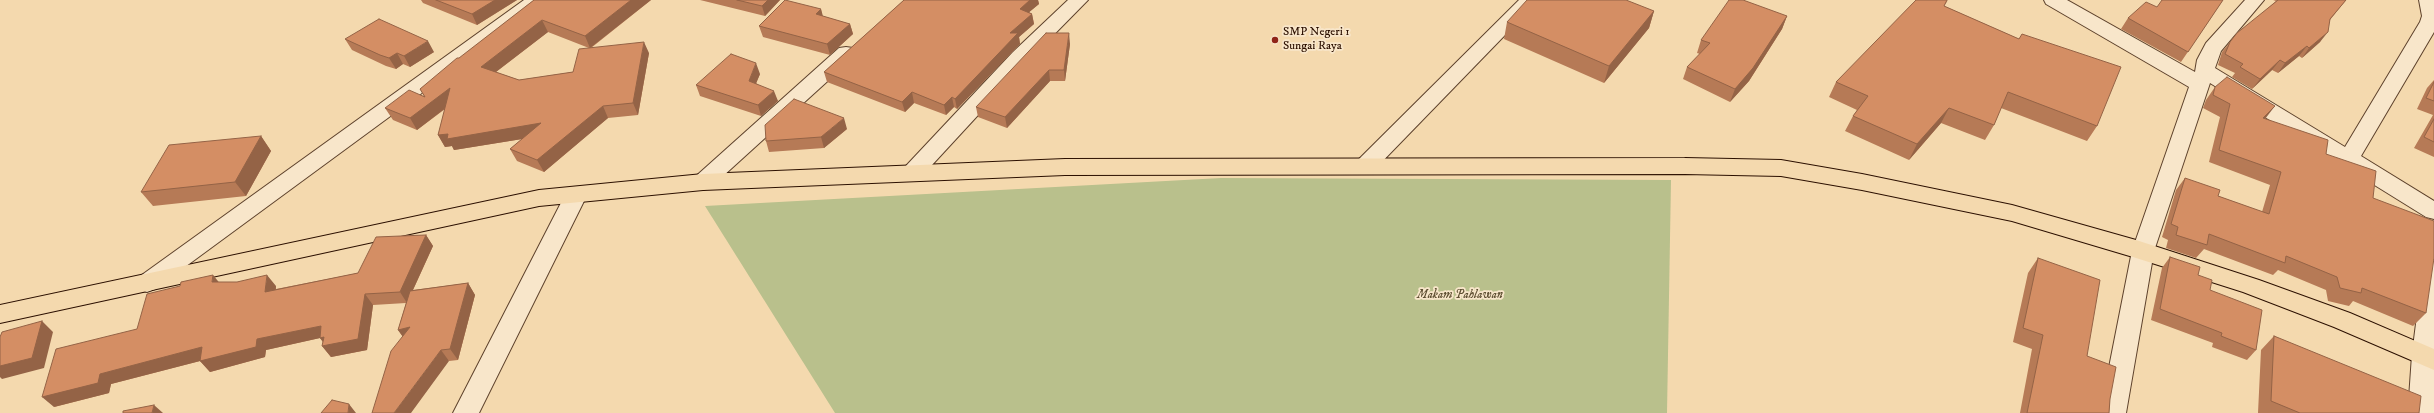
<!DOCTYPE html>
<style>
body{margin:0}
canvas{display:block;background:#f4d9ae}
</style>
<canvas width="2434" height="413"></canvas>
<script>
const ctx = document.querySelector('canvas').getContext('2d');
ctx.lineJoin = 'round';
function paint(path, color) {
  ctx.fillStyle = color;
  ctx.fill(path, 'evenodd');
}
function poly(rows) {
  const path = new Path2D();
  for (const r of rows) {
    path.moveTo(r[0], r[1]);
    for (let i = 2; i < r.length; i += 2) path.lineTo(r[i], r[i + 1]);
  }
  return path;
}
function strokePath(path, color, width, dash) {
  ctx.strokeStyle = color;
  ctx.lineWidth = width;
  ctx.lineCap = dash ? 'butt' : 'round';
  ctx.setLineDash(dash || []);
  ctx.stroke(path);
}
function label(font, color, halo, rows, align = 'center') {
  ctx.font = font + ' "IM FELL DW Pica",serif';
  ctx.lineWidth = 3.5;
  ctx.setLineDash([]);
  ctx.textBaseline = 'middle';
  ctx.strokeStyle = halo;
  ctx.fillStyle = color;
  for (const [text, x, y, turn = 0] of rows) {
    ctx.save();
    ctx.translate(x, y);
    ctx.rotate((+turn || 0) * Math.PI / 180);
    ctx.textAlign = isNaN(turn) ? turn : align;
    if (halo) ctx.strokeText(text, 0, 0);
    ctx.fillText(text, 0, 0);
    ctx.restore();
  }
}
paint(poly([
 [1221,178,1671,180,1667,413,835,413,705,206]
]), '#b9c08c');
const minor = poly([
 [524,0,545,0,543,4,155,289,147,292,139,289,135,283,139,277,524,0],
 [1068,0,1088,0,1027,62,920,178,912,181,904,178,901,173,904,168,1013,52,1068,0],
 [1519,0,1539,0,1373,171,1365,174,1357,171,1354,166,1357,161,1519,0],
 [2044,0,2067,0,2195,72,2197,60,2206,43,2245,0,2264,0,2221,51,2215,68,2345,147,2420,22,2422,16,2419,0,2434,0,2434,32,2361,156,2434,201,2434,219,2426,217,2210,83,2154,251,2126,413,2100,413,2132,251,2189,87,2046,4,2044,0],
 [846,47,853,48,856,53,853,58,711,187,703,190,695,187,692,182,695,177,839,48,846,47],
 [576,187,584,189,587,195,479,413,453,413,565,195,568,189,576,187],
 [2434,260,2434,413,2408,413,2412,355,2423,269,2426,263,2434,260]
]);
const major = poly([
 [1685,158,1781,160,1862,174,2012,205,2136,240,2259,280,2350,313,2434,349,2434,370,2334,327,2243,292,2133,257,2012,221,1862,190,1781,176,1685,174,1065,175,703,190,539,206,0,323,0,305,539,190,703,174,1065,159,1685,158]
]);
strokePath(minor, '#5e422c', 2);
strokePath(major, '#2c1000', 2);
paint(minor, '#f8e6ca');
paint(major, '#f4d9ae');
paint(poly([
 [421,0,517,0,477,25,423,3],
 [534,0,651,0,591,48,649,53,638,115,608,118,544,172,517,161,510,149,522,139,454,150,452,146,445,147,438,135,445,109,417,130,393,120,385,108,424,96,420,89],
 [548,32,589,48,573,72,519,80,496,72],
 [700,0,780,0,765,16],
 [904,0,1038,0,1039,4,1029,12,1032,14,1034,24,1019,37,1020,44,957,109,954,107,946,115,914,103,905,112,827,82,824,72],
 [1948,0,1944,6,2019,39,2022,34,2097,126,2087,141,2001,108,1994,125,1985,140,1941,123,1909,160,1845,131,1853,116,1857,110,1829,97,1836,82],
 [2223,0,2181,62,2121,29,2128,18],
 [2273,0,2346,0,2330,20,2320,42,2302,58,2299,56,2278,73,2272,70,2252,89,2232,77,2235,73,2218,65,2222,52,2230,42,2276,1],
 [821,9,822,16,850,24,853,34,830,55,763,37,759,26],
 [1654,11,1649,28,1604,83,1504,39,1507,22],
 [1787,16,1782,29,1749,81,1730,102,1683,79,1687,67,1700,54,1697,53,1701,40],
 [345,39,434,52,410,67,403,64,396,69,386,66,352,50],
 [1070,44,1065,81,1050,81,1007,128,978,117,976,107],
 [760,74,756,83,778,101,761,116,700,96,696,85],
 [2434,80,2434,157,2414,148,2433,115,2417,109,2427,88],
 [2215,87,2266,119,2326,154,2373,198,2426,313,2413,326,2353,301,2349,306,2328,301,2326,290,2278,270,2273,275,2204,249,2196,258,2166,248,2168,240,2162,237,2176,190,2185,178,2218,196,2262,212,2270,185,2209,162,2220,117,2203,108,2206,100],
 [847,129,824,148,769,152,766,141],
 [261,136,271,151,246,196,153,206,141,192],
 [426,235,433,246,413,290,468,283,475,295,458,360,449,361,403,337,398,330,406,303,373,305,367,350,331,357,322,346,323,342,320,338,266,350,265,357,210,372,200,361,111,384,109,393,54,407,137,329,219,282,276,286,276,289,358,273],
 [2170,257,2198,275,2256,350,2247,360,2212,347,2213,343,2151,320,2162,268],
 [2038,258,2087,356,2110,399,2109,413,2020,413,2032,349,2013,342,2028,273],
 [2274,336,2419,413,2258,413,2261,350]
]), '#b67a56');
paint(poly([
 [495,0,517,0,477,25,472,14],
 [631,0,651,0,590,48,585,36],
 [768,0,780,0,765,16,762,6],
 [1030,0,1038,0,1039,4,1021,19,1020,9],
 [821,9,824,20,816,14],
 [1654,11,1649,28,1604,83,1609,66],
 [1032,14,1034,24,1019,37,1020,44,957,109,955,99,1010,33],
 [1787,16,1782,29,1749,81,1730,102,1735,89],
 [542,20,548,32,488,78,481,67],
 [850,24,853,34,830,55,827,44],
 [2328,32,2320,42,2302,58,2309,48],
 [1069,33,1070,44,1065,81,1064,70],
 [428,41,434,52,410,67,404,56],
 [644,42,649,53,638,115,633,103],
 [2307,46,2299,56,2278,73,2285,63],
 [397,53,403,64,396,69,389,58],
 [2280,60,2272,70,2252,89,2260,79],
 [756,63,760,74,753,91,749,81],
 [1049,70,1050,81,1007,128,1005,117],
 [450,88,456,100,417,130,410,118],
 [774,91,778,101,761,116,758,105],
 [912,92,914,103,905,112,902,102],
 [952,97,954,107,946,115,944,105],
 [603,106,608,118,544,172,537,160],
 [2275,106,2265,119,2263,118],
 [1949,108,1941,123,1909,160,1917,144],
 [844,118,847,129,824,148,821,137],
 [541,123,547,135,454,150,452,146,445,147,438,135],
 [261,136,271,151,246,196,235,182],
 [426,235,433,246,407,303,400,292],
 [213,275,222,286,212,282],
 [267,275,276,286,274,303,265,292],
 [468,283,475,295,458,360,450,349],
 [365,294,373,305,367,350,331,357,322,346,326,346,320,338,266,350,265,357,210,372,200,361,111,384,109,393,54,407,42,397,100,374,202,347,257,339,321,326],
 [42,321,53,332,44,368,2,379,0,377,0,366],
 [410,327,406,341,398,330],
 [441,350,449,361,411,413,394,413],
 [349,404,356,413,348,413],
 [154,405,163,413,152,413]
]), '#946346');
const building = poly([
 [436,0,495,0,472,14,436,0],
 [534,0,631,0,585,36,542,20,481,67,519,80,573,72,579,49,644,42,633,103,603,106,537,160,510,149,541,123,447,139,448,134,438,135,450,88,410,118,385,108,409,90,425,97,420,89,457,58,459,58,534,0],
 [737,0,768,0,762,6,737,0],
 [785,0,821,9,816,14,850,24,827,44,759,26,785,0],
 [904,0,1030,0,1020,9,1032,14,1010,33,1018,33,955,99,952,97,944,105,912,92,902,102,824,72,904,0],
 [1527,0,1626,0,1654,11,1609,66,1507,22,1527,0],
 [1729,0,1743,0,1787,16,1753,68,1735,89,1687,67,1710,43,1701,40,1729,0],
 [1916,0,1947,0,1944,6,2019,39,2022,34,2121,67,2097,126,2008,92,1994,125,1949,108,1917,144,1853,116,1868,96,1836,82,1916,0],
 [2162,0,2223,0,2188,52,2128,18,2146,2,2157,7,2162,0],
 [2278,0,2346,0,2330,19,2328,32,2309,48,2307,46,2285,63,2280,60,2260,79,2240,67,2243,64,2225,54,2230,42,2237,33,2278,0],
 [379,19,428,41,404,56,397,53,389,58,380,55,345,39,379,19],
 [1046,33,1069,33,1064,70,1049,70,1005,117,976,107,1046,33],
 [731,54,756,63,749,81,774,91,758,105,696,85,731,54],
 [2227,77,2275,106,2263,118,2328,140,2326,154,2376,171,2373,198,2434,221,2434,258,2426,313,2362,288,2361,293,2340,288,2337,277,2286,256,2285,263,2209,234,2207,245,2176,235,2178,227,2171,224,2185,178,2220,190,2218,196,2269,214,2281,172,2219,150,2230,104,2213,95,2215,87,2227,77],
 [2434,82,2434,101,2426,98,2434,82],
 [794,99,844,118,821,137,766,141,765,125,794,99],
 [2434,119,2434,142,2424,137,2434,119],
 [261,136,235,182,141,192,169,145,261,136],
 [426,235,400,292,365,294,358,339,322,346,324,337,320,338,321,326,257,339,256,347,200,361,202,347,100,374,98,383,42,397,56,349,137,329,147,294,180,286,181,282,213,275,212,282,237,282,267,275,265,292,358,273,376,237,426,235],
 [2170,257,2200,267,2198,275,2212,280,2210,290,2262,310,2256,350,2221,336,2222,333,2160,309,2170,257],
 [2038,258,2100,280,2087,356,2116,367,2110,399,2109,413,2027,413,2043,335,2023,328,2038,258],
 [468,283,450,349,441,350,394,413,372,413,391,351,410,327,398,330,410,291,468,283],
 [42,321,32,358,0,366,0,337,2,332,42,321],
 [2274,336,2421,396,2419,413,2300,413,2271,401,2274,336],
 [332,400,349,404,348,413,321,413,332,400],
 [154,405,152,413,123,413,123,411,154,405]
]);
paint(building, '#d48e64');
strokePath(building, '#946346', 1);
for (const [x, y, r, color] of [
 [1275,40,4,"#8f2418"]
]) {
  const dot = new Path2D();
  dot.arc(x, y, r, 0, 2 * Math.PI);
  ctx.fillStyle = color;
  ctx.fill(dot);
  strokePath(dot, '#f8e6ca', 1.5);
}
label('12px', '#2c1000', '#f8e6ca', [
 ["SMP Negeri 1",1283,33],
 ["Sungai Raya",1283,47]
], 'left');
label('italic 12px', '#5d4e31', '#f8e6ca', [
 ["Makam Pahlawan",1460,296]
]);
</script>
